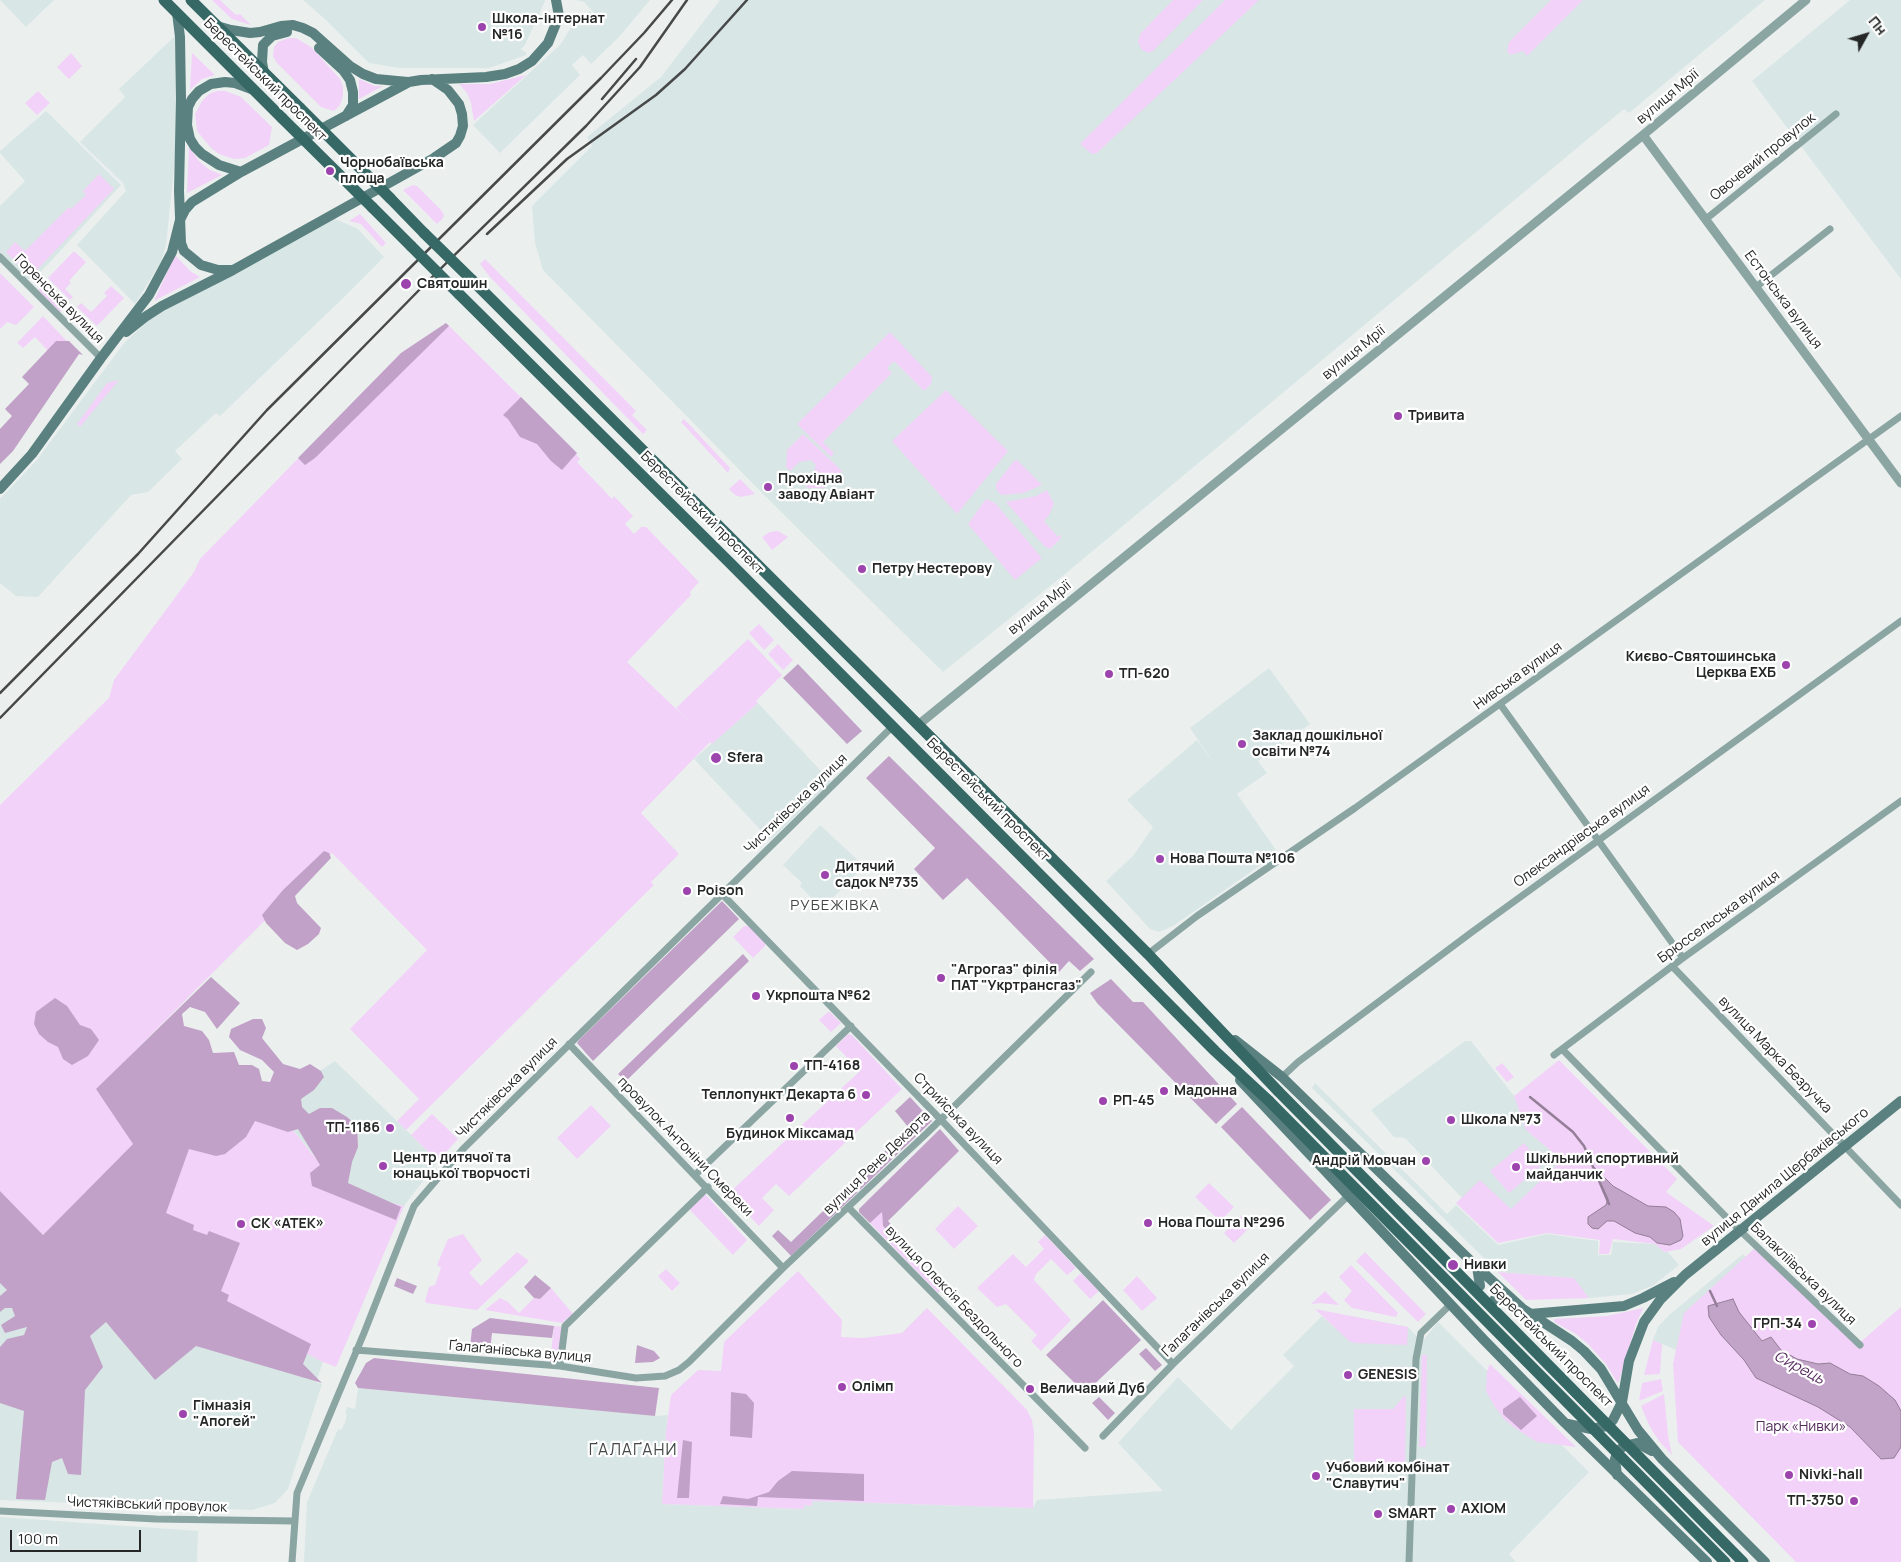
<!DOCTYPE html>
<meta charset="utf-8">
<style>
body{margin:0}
#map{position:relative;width:1901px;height:1562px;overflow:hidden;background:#ebf0ef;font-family:Manrope,sans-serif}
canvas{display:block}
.north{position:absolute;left:1841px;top:10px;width:50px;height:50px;-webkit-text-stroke:4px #fff;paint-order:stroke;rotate:51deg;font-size:14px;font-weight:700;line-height:20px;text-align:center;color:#252626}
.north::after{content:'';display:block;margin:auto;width:18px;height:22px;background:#252626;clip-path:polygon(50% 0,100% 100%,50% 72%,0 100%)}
.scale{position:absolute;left:10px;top:1530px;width:131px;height:22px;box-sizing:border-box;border:2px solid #252626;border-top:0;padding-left:6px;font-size:15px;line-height:18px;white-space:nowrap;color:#252626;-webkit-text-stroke:4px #fff;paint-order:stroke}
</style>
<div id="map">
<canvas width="1901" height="1562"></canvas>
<div class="north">Пн</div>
<div class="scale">100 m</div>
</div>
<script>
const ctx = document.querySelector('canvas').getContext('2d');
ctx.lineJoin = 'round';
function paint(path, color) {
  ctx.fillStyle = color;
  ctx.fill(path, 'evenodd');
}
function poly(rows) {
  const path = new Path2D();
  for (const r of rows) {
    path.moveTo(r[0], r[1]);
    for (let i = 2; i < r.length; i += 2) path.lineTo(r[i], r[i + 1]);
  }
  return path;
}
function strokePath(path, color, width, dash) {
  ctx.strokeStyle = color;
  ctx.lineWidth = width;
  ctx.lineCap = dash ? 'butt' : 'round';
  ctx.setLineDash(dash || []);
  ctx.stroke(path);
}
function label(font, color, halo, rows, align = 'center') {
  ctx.font = font + ' Manrope,sans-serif';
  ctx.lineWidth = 4.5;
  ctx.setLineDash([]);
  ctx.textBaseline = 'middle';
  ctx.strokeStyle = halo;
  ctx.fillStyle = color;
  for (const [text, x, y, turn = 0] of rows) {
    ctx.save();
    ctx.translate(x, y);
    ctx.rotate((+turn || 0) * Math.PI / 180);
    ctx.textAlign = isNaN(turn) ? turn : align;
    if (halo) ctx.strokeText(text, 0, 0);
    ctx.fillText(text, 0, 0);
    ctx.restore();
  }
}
paint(poly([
 [0,0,54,0,26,27],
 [303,0,545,0,545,1,525,45,521,49,526,53,526,55,489,68,399,68,369,63,326,20],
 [576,0,650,0,619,37,591,64,583,55,572,65,580,75,500,153,473,125,561,44,570,29,589,11,596,15,584,2],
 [720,0,1765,0,1629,113,1624,109,1065,574,943,672,773,504,543,270,535,243,532,206,592,146,587,137,661,77],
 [1850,0,1901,0,1901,279,1752,81],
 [175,36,179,119,166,245,161,262,135,304,77,245,126,191,123,183,80,142,125,97,119,89],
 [46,111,121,185,36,277,28,279,24,278,0,254,0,206,25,181,0,153,0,151],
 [333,218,358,229,384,257,338,303,220,416,216,413,175,451,182,459,148,492,131,495,38,597,16,596,0,583,0,499,36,461,125,342,148,321,167,309],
 [1269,668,1310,724,1258,761,1267,773,1237,794,1278,853,1173,926,1159,932,1150,929,1106,881,1133,856,1153,827,1127,800,1197,740,1216,766,1190,728],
 [758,703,831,782,770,840,694,759],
 [820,825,864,866,822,909,800,886,802,883,783,865],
 [1465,1041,1471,1041,1514,1096,1527,1130,1562,1160,1511,1210,1480,1181,1462,1198,1405,1138,1394,1137,1371,1110],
 [335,1061,438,1161,404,1206,343,1191,275,1108,306,1080],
 [1315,1083,1447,1214,1456,1205,1498,1245,1547,1234,1598,1241,1598,1255,1611,1255,1613,1242,1655,1244,1664,1252,1668,1252,1679,1265,1654,1285,1632,1294,1589,1298,1573,1278,1498,1272,1312,1088],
 [1743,1254,1752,1265,1678,1351,1653,1340,1658,1327,1668,1316],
 [0,1281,193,1295,323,1362,316,1382,322,1384,288,1489,275,1503,252,1510,0,1500],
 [1346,1315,1408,1327,1422,1342,1438,1322,1589,1472,1509,1554,1516,1562,304,1562,307,1502,338,1429,341,1430,345,1423,347,1414,345,1413,347,1407,355,1409,358,1388,655,1416,668,1415,666,1431,662,1504,803,1509,804,1505,812,1506,812,1501,1033,1508,1037,1500,1163,1491,1118,1443,1178,1377,1231,1430,1294,1366,1283,1355,1322,1316,1336,1329],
 [0,1517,198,1531,197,1562,0,1562]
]), '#d8e6e5');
paint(poly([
 [212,0,220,0,236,15,240,14,251,25,232,19],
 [1173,0,1203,0,1153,51,1148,53,1141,49,1138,42,1140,34],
 [1225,0,1259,0,1097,153,1092,154,1080,144],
 [1551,0,1583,0,1527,56,1523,51,1510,55,1507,51,1509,42],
 [289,38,296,38,311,47,340,79,343,86,343,96,340,105,334,111,321,107,276,62,273,56,274,47,278,42],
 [71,53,82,66,69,79,57,67],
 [192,53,215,75,202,79,190,90],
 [526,75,474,121,471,103,467,93,459,84,490,84],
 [359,79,375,86,383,86,359,99],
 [38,91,50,103,37,115,25,103],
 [217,91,225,91,241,97,272,127,269,145,245,158,234,159,219,154,211,148,197,131,195,114,202,101,209,94],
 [189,147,199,161,208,169,222,175,187,193],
 [99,174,114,189,35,272,30,274,26,273,6,252,15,242,25,251,69,207,71,209,86,195,83,191],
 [413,185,417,186,441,210,444,215,443,218,437,224,403,190],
 [360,214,386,243,382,247,361,224,349,221],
 [73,252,75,252,86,262,69,281,71,283,65,289,73,297,70,300,48,278],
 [175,255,190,271,200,277,154,301],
 [485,259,636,411,632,415,647,430,643,434,490,277,480,264],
 [0,273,34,307,16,325,7,322,0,329],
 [45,282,67,304,60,312,39,292,39,289],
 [111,286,124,298,97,326,77,307,81,303,91,312,107,296,104,293],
 [73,310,93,330,88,335,68,315],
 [43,316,79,354,67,371,35,337,23,348,17,343],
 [446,323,577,453,576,454,580,459,577,462,612,499,614,496,633,516,625,524,634,534,641,527,646,527,699,582,690,592,691,595,627,662,693,725,676,708,748,639,782,675,756,701,758,703,712,744,710,742,641,813,679,854,651,882,654,885,406,1130,397,1121,419,1099,350,1029,427,950,332,853,97,1089,133,1144,43,1235,0,1191,0,805,109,698,114,680,194,572,200,559,401,353],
 [890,332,932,377,931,384,924,391,894,361,887,368,892,373,823,442,834,453,831,457,797,424],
 [119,380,80,427,77,424,107,383],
 [946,390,1008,451,957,514,892,441],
 [684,419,730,468,728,473,681,422],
 [803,434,842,471,824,488,808,488,805,485,812,477,816,465,811,460,799,462,790,471,786,467,787,450],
 [1017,460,1042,485,1024,493,1001,495,996,489,996,484,1014,461],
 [740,479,755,494,741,497,735,495,729,489],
 [1047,490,1054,504,1049,515,1044,521,1058,537,1060,534,1061,538,1050,549,1044,546,1006,502,1036,496],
 [986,499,995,503,1042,558,1015,580,968,524],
 [778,531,788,537,772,550,762,537,770,532],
 [759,624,774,640,764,650,749,633],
 [778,644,793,660,783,670,768,654],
 [744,926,749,926,765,942,765,946,753,958,733,937],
 [828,1012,830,1012,841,1023,831,1032,819,1020],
 [848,1034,852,1035,902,1089,789,1196,776,1184,762,1198,774,1210,759,1226,728,1194,860,1071,836,1046],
 [1559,1060,1677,1179,1666,1192,1714,1226,1681,1249,1664,1252,1655,1244,1613,1239,1609,1254,1599,1254,1600,1240,1547,1233,1498,1243,1456,1203,1480,1180,1511,1209,1562,1160,1526,1130,1514,1096],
 [1502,1063,1514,1077,1507,1082,1495,1068],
 [249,1086,275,1108,342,1191,404,1206,336,1367,323,1362,193,1295,103,1207],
 [591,1105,611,1126,577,1159,557,1138],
 [432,1114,458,1139,438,1161,411,1135],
 [1524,1143,1542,1165,1509,1193,1490,1171],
 [1209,1183,1234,1207,1220,1221,1195,1197],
 [705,1194,747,1240,733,1255,689,1209],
 [958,1206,978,1226,954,1249,935,1229],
 [882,1212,883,1226,943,1289,938,1293,870,1223],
 [1241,1216,1251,1226,1234,1243,1224,1233],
 [463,1234,482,1260,469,1273,481,1286,517,1252,529,1261,477,1310,426,1303,425,1301,429,1287,435,1285,441,1268,437,1265,448,1239],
 [1045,1235,1076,1268,1067,1275,1051,1259,1036,1274,1034,1280,1071,1320,1041,1351,1031,1341,1037,1335,1006,1304,997,1307,977,1288,1013,1254,1026,1267,1044,1249,1038,1242],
 [1755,1248,1857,1345,1901,1307,1901,1562,1796,1562,1678,1442,1673,1364,1684,1313],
 [1365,1252,1426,1314,1418,1322,1356,1261],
 [1351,1265,1398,1313,1396,1317,1352,1308,1344,1300,1352,1291,1339,1277],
 [666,1269,680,1283,672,1291,658,1276],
 [798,1271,842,1320,841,1337,863,1338,902,1333,927,1308,1027,1410,1032,1420,1034,1433,1033,1508,812,1501,812,1506,804,1505,804,1509,662,1504,666,1431,671,1395,698,1370,721,1371,724,1342],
 [1498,1272,1574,1278,1589,1298,1526,1300],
 [1081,1273,1099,1291,1090,1299,1073,1281],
 [1137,1276,1157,1298,1142,1311,1123,1290],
 [551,1288,573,1314,562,1323,485,1310,500,1298,508,1302,519,1313,534,1298,540,1299],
 [1325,1291,1339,1305,1320,1303,1311,1304],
 [1643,1308,1636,1324,1619,1381,1617,1382,1606,1364,1588,1344,1576,1334,1554,1322,1555,1319,1607,1316],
 [1315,1309,1408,1327,1407,1345,1354,1343,1349,1341],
 [554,1326,562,1327,557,1363,550,1362],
 [1653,1340,1662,1344,1660,1374,1644,1375],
 [1422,1355,1427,1355,1426,1447,1419,1447],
 [1490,1364,1576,1447,1537,1442,1515,1428,1504,1419,1495,1407,1486,1391,1487,1371],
 [1661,1379,1663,1391,1639,1401,1642,1383],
 [1664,1394,1668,1435,1672,1455,1659,1441,1650,1427,1641,1406],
 [1404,1396,1406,1396,1405,1469,1371,1467,1354,1462,1354,1409,1393,1409]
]), '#f2d2f8');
paint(poly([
 [446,323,449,326,315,458,305,465,298,458,401,353],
 [56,341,69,341,83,355,79,354,13,451,0,464,0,429,12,416,5,409,29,384,22,377],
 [521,397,577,453,562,470,551,461,537,444,520,437,508,419,503,415],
 [798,664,862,731,847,744,783,678],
 [889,756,1094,959,1080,971,1069,961,1059,972,967,878,943,900,914,869,935,848,866,778],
 [324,851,329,853,331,858,295,896,297,903,321,928,319,934,308,944,297,950,285,943,266,923,262,915,283,890],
 [722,901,739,919,593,1061,577,1043,579,1040],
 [743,954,749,961,626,1081,618,1074],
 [211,977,240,1003,217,1029,205,1012,190,1007,182,1014,184,1026,202,1031,209,1040,213,1053,234,1052,239,1065,252,1065,259,1069,262,1081,270,1082,274,1072,262,1060,240,1050,229,1037,231,1029,253,1019,262,1019,266,1028,262,1038,283,1064,300,1069,310,1064,321,1071,324,1077,314,1090,301,1099,302,1107,309,1114,320,1108,332,1108,347,1117,357,1126,358,1147,352,1162,348,1183,401,1207,396,1220,312,1186,310,1173,320,1165,298,1129,288,1132,255,1121,246,1137,225,1154,216,1156,189,1149,166,1213,194,1225,193,1230,207,1235,209,1231,240,1243,221,1291,229,1295,227,1301,311,1344,303,1364,322,1383,196,1346,155,1380,106,1322,90,1336,103,1367,85,1390,81,1475,68,1474,62,1458,52,1462,45,1500,16,1499,24,1411,0,1403,0,1347,7,1339,24,1335,27,1327,5,1333,1,1325,15,1316,12,1308,5,1308,0,1312,0,1296,7,1290,0,1283,0,1191,43,1235,133,1144,96,1089],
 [1111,979,1133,1002,1143,1002,1237,1104,1216,1124,1097,1003,1090,993],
 [55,998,67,1006,80,1025,91,1029,99,1040,88,1056,72,1065,63,1059,58,1047,48,1042,39,1034,34,1024,36,1012],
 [910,1097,932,1121,791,1256,772,1236,778,1230,791,1242,909,1128,895,1111],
 [1242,1107,1331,1200,1310,1220,1221,1127],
 [940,1129,959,1151,888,1221,899,1233,894,1238,883,1226,882,1212,870,1223,859,1212,859,1209],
 [535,1275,551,1288,540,1299,534,1298,524,1287],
 [397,1278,417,1286,413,1294,394,1286],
 [1103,1300,1141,1340,1085,1393,1046,1355],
 [490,1318,554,1326,552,1338,492,1333,490,1351,470,1347,472,1329],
 [637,1345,654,1351,660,1358,653,1362,635,1363],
 [1146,1348,1162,1365,1155,1371,1139,1354],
 [374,1358,659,1388,655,1416,358,1388,355,1383,366,1363],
 [731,1392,746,1394,754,1403,752,1438,730,1436],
 [1099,1397,1115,1413,1108,1420,1092,1403],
 [1520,1397,1537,1416,1521,1430,1503,1414,1503,1409],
 [683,1440,692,1442,689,1498,677,1498],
 [792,1471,864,1474,864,1501,758,1497,757,1506,720,1504,723,1496,748,1499,769,1492,778,1481]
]), '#c1a1c7');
const water = poly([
 [1593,1166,1613,1186,1648,1206,1666,1207,1674,1212,1680,1219,1683,1236,1681,1240,1670,1245,1657,1243,1650,1237,1635,1233,1614,1221,1607,1221,1598,1229,1592,1228,1588,1224,1588,1217,1606,1205,1608,1199,1593,1166],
 [1733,1299,1739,1312,1762,1341,1771,1337,1781,1350,1797,1359,1818,1364,1830,1363,1850,1374,1863,1376,1879,1386,1895,1400,1901,1411,1901,1447,1894,1458,1881,1459,1850,1427,1818,1407,1756,1378,1744,1360,1721,1335,1709,1317,1708,1306,1733,1299]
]);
paint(water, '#c3a4c9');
strokePath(water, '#947e98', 1);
strokePath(poly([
 [1530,1097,1573,1132,1584,1146,1609,1204],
 [1710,1291,1717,1306]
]), '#947e98', 2.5);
strokePath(poly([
 [1706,219,1836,114],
 [0,257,101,358],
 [1756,287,1830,229],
 [1500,704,1683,958],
 [722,894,945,1124,1173,1364],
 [1148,954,1197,916,1355,808,1901,416],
 [1672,966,1901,1205],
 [569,1044,783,1268],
 [1562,1049,1729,1220,1860,1345],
 [1554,1055,1683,958,1901,801],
 [1282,1077,1298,1062,1472,932,1901,621],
 [695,1175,851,1026],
 [848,1207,1085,1448],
 [356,1350,560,1366,636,1378,665,1376,679,1370,689,1362,783,1268,927,1133,1091,972],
 [560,1366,565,1326,708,1187],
 [1103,1436,1173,1364,1349,1195],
 [0,1511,156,1519,294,1521],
 [292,1562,297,1493,364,1333,414,1206,463,1149,893,726],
 [1409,1562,1416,1359,1421,1333,1451,1304]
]), '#8ba5a3', 7);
strokePath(poly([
 [1643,135,1901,483],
 [918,725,1643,135,1806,0]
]), '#8ba5a3', 9);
strokePath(poly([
 [177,13,180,37,181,99,179,191,181,243,184,251,201,265,218,270,232,270],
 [217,26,231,30,250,33,260,32,281,26,293,25,303,28,313,33,350,66,363,74,376,79,408,82],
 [319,48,343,70,350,80,353,92,353,105,346,116],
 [264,73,262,62,263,45,272,36,287,32],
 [241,172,219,165,202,154,195,147,190,139,187,125,188,107,192,99,199,91,211,84,225,82,235,83,254,90],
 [126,332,145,317,162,306,233,270,434,158,456,143,460,136,463,126,462,114,459,104,448,90,432,79],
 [0,489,32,454,101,358,149,295,172,252,180,220,185,210,192,202,241,172,409,82,421,80,486,77,505,74,519,69,532,61,548,43,559,16,556,0],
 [1235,1040,1282,1077,1477,1267,1523,1309,1572,1341,1584,1351,1601,1369,1638,1430,1662,1459,1765,1562],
 [1240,1080,1484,1340,1565,1423,1707,1562],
 [1477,1267,1480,1286],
 [1494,1300,1505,1297,1512,1299],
 [1530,1314,1624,1306,1643,1298,1674,1282],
 [1568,1424,1591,1429,1607,1426,1613,1420,1622,1402,1629,1361,1644,1322,1660,1300,1685,1275,1901,1101],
 [1617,1475,1615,1459,1618,1451,1624,1446,1637,1443,1652,1451]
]), '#5a817f', 10);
strokePath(poly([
 [164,0,282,118],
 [191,0,300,108],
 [390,198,424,233],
 [372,207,411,246],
 [472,280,1148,954,1278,1091],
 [459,294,732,565,1215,1051,1269,1101]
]), '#366866', 11);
strokePath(poly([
 [602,99,636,59],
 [487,234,567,159,656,95,685,69,747,0],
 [0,693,138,554,267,410,601,78,644,33,672,0],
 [0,718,425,284,586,126,640,67,687,0]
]), '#474848', 2.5);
strokePath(poly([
 [300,108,390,198],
 [282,118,372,207],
 [424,233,472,280],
 [411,246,459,294],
 [1278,1091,1743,1562],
 [1269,1101,1725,1562]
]), '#366866', 11);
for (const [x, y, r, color] of [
 [482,27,5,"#9d43ae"],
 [330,171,5,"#9d43ae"],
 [406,284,6,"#9d43ae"],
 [1398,416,5,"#9d43ae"],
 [768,487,5,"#9d43ae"],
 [862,569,5,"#9d43ae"],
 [1786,665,5,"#9d43ae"],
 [1109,674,5,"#9d43ae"],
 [1242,744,5,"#9d43ae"],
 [716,758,6,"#9d43ae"],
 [1160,859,5,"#9d43ae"],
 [825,875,5,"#9d43ae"],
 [687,891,5,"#9d43ae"],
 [941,978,5,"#9d43ae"],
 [756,996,5,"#9d43ae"],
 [794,1066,5,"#9d43ae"],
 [1164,1091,5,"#9d43ae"],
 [866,1095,5,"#9d43ae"],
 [1103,1101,5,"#9d43ae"],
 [790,1118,5,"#9d43ae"],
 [1451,1120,5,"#9d43ae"],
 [390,1128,5,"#9d43ae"],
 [1426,1161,5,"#9d43ae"],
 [383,1166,5,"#9d43ae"],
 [1516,1167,5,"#9d43ae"],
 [1148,1223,5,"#9d43ae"],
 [241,1224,5,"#9d43ae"],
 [1453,1265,6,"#9d43ae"],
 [1812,1324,5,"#9d43ae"],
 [1348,1375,5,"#9d43ae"],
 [842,1387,5,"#9d43ae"],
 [1030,1389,5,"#9d43ae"],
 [183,1414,5,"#9d43ae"],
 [1789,1475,5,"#9d43ae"],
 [1316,1476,5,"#9d43ae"],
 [1854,1501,5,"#9d43ae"],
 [1451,1509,5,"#9d43ae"],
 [1378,1514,5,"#9d43ae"]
]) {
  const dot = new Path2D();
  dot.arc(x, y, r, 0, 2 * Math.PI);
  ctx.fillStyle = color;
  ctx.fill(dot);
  strokePath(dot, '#fff', 2);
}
label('bold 14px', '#252626', '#fff', [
 ["Школа-інтернат",492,19],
 ["№16",492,35],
 ["Чорнобаївська",340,163],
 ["площа",340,179],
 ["Святошин",417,284],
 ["Тривита",1408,416],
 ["Прохідна",778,479],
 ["заводу Авіант",778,495],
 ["Петру Нестерову",872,569],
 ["Києво-Святошинська",1776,657,"right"],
 ["Церква ЕХБ",1776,673,"right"],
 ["ТП-620",1119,674],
 ["Заклад дошкільної",1252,736],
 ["освіти №74",1252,752],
 ["Sfera",727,758],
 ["Нова Пошта №106",1170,859],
 ["Дитячий",835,867],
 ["садок №735",835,883],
 ["Poison",697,891],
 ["\"Агрогаз\" філія",951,970],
 ["ПАТ \"Укртрансгаз\"",951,986],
 ["Укрпошта №62",766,996],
 ["ТП-4168",804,1066],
 ["Мадонна",1174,1091],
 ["Теплопункт Декарта 6",856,1095,"right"],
 ["РП-45",1113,1101],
 ["Школа №73",1461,1120],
 ["ТП-1186",380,1128,"right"],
 ["Будинок Міксамад",790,1134,"center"],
 ["Центр дитячої та",393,1158],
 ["юнацької творчості",393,1174],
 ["Шкільний спортивний",1526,1159],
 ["майданчик",1526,1175],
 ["Андрій Мовчан",1416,1161,"right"],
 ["Нова Пошта №296",1158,1223],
 ["СК «АТЕК»",251,1224],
 ["Нивки",1464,1265],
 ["ГРП-34",1802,1324,"right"],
 ["GENESIS",1358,1375],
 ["Олімп",852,1387],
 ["Величавий Дуб",1040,1389],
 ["Гімназія",193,1406],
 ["\"Апогей\"",193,1422],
 ["Учбовий комбінат",1326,1468],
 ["\"Славутич\"",1326,1484],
 ["Nivki-hall",1799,1475],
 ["ТП-3750",1844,1501,"right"],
 ["AXIOM",1461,1509],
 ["SMART",1388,1514]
], 'left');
label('14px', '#252626', '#fff', [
 ["Берестейський проспект",265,80,45],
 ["вулиця Мрії",1668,97,-40],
 ["Овочевий провулок",1763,157,-39],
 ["Горенська вулиця",59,299,45],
 ["Естонська вулиця",1783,300,53],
 ["вулиця Мрії",1354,353,-39],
 ["Берестейський проспект",702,513,45],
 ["вулиця Мрії",1040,608,-39],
 ["Нивська вулиця",1518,676,-36],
 ["Берестейський проспект",988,800,45],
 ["Чистяківська вулиця",796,804,-44],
 ["Олександрівська вулиця",1582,836,-36],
 ["Брюссельська вулиця",1719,917,-36],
 ["вулиця Марка Безручка",1775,1055,46],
 ["Чистяківська вулиця",507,1088,-45],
 ["Стрийська вулиця",958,1119,46],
 ["провулок Антоніни Смереки",685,1147,46],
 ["вулиця Рене Декарта",877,1163,-44],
 ["вулиця Данила Щербаківського",1785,1177,-39],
 ["Балакліївська вулиця",1803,1274,44],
 ["вулиця Олексія Бездольного",954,1297,46],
 ["Ґалаґанівська вулиця",1216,1305,-44],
 ["Берестейський проспект",1551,1346,45],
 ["Ґалаґанівська вулиця",520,1352,5],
 ["Чистяківський провулок",147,1505,2]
]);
label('14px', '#522a5a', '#fff', [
 ["Парк «Нивки»",1801,1427]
]);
ctx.letterSpacing = '1px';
label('15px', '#444847', '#fff', [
 ["РУБЕЖІВКА",835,906]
]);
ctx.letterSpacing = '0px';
label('italic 15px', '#582f60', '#fff', [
 ["Сирець",1799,1368,28]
]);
ctx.letterSpacing = '1px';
label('16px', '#444847', '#fff', [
 ["ҐАЛАҐАНИ",633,1451]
]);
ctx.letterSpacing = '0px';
</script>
